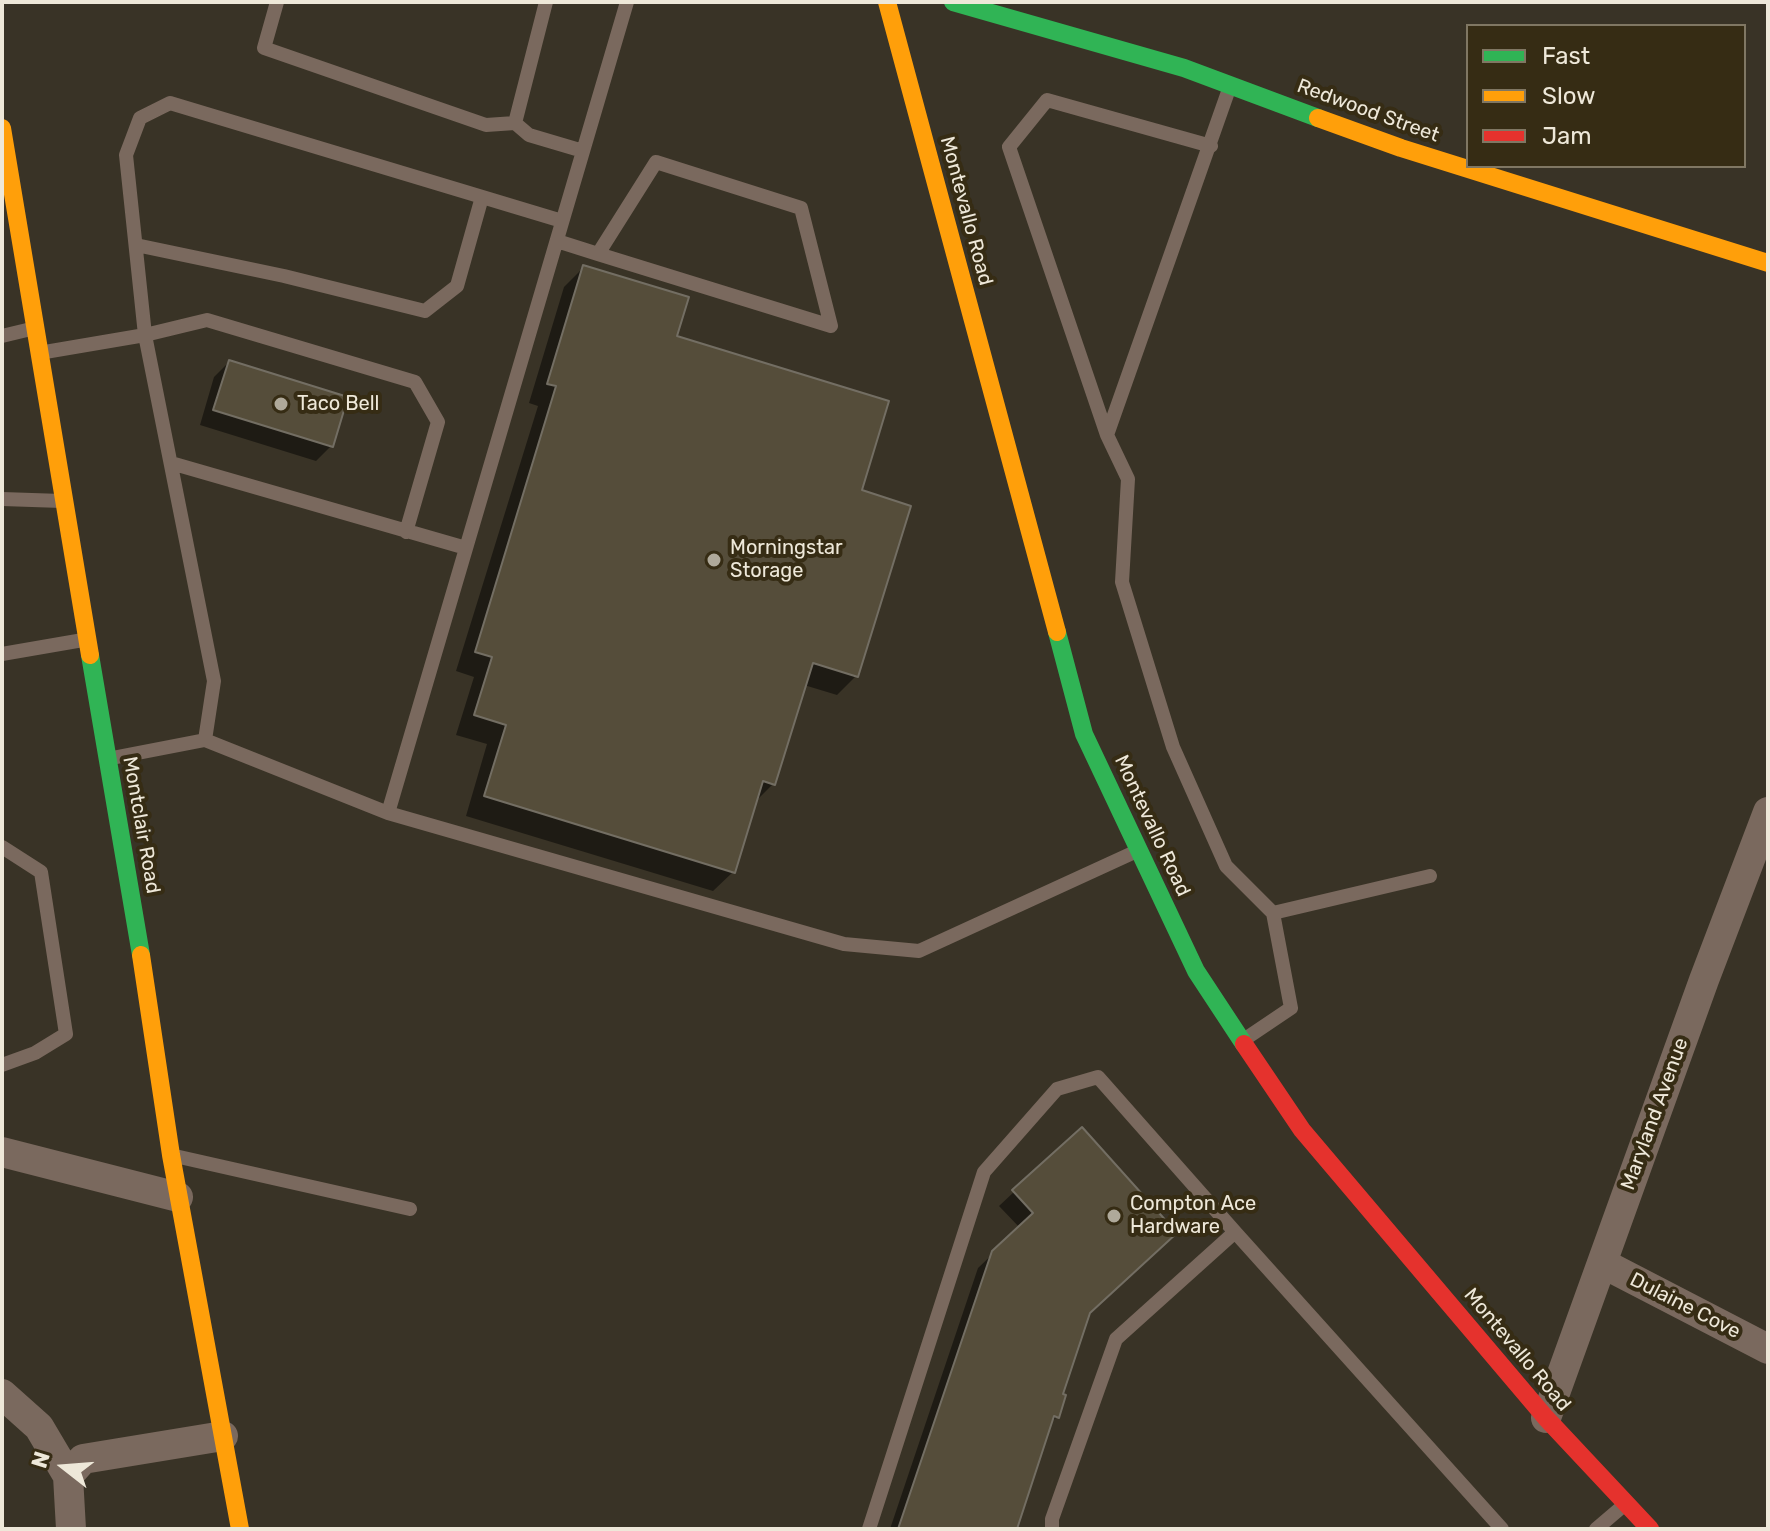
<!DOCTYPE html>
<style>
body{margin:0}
#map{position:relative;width:1770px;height:1531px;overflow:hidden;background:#393326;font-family:Rubik,sans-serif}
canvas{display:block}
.frame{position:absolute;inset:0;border:4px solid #eee8d9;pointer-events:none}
.legend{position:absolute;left:1466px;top:24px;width:280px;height:144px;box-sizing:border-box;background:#362c14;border:2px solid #807763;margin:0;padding:10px 14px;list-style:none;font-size:24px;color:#eee8d9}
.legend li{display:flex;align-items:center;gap:16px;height:40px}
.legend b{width:40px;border:2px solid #807763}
.north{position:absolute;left:24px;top:1427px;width:80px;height:80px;-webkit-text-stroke:6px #362c14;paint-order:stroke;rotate:287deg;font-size:22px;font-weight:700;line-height:32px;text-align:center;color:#eee8d9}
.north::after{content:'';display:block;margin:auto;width:28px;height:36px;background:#eee8d9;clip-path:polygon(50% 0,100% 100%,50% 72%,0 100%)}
</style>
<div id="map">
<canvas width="1770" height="1531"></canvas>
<div class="frame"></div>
<ul class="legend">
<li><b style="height:10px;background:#30b455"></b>Fast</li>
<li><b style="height:10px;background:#ff9f0a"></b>Slow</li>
<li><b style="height:10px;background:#e5322d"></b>Jam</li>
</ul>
<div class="north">N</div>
</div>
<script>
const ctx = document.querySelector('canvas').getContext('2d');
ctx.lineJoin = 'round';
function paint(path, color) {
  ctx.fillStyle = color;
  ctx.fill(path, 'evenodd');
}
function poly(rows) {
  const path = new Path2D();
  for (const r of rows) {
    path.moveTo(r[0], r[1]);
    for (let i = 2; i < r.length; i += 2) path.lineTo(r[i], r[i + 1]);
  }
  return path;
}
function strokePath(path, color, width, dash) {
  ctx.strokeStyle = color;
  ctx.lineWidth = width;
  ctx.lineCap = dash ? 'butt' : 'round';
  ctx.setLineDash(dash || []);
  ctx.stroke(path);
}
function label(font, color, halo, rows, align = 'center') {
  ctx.font = font + ' Rubik,sans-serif';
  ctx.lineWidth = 8;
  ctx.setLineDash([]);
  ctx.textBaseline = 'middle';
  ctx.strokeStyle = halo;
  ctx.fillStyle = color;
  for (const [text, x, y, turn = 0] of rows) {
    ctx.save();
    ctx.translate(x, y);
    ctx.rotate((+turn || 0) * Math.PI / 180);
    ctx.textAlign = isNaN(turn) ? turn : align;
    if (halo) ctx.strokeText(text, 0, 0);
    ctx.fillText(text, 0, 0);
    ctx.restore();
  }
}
paint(poly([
 [584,267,675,337,859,492,856,676,837,695,804,685,773,784,754,803,733,872,713,891,466,816,487,744,456,735,474,677,456,671,538,406,529,403,564,287],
 [229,362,331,446,316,461,200,425,214,377],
 [1081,1129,1088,1314,1060,1395,1057,1417,1049,1424,1015,1529,890,1529,978,1268,1020,1228,999,1206]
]), '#0007');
const building = poly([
 [583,265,689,297,677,336,889,401,862,490,911,506,858,677,813,663,775,785,763,781,735,873,484,796,506,725,474,715,492,657,475,652,556,386,547,384,583,265],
 [229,360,348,397,333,447,213,410,229,360],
 [1082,1127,1177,1233,1090,1313,1063,1394,1066,1395,1059,1418,1054,1416,1017,1529,898,1529,992,1251,1033,1213,1012,1190,1082,1127]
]);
paint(building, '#554d3a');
strokePath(building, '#736e63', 2);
strokePath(poly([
 [277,2,264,48,486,125,515,123],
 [546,2,515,123,529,135,583,151],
 [627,2,388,813,844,944,919,951,1137,851],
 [1229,89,1107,435,1128,479,1122,582,1173,747,1226,866,1273,913,1430,876],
 [557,241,598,254,831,326,801,208,656,162,598,254],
 [136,245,284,276,425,311,457,286,482,197],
 [2,336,31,329],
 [45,352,145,335,207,320,415,382,438,422,406,532],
 [1107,435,1009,147,1047,100,1211,146],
 [171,463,466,548],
 [2,499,62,501],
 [2,654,83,640],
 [205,740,214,681,145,335,126,155,140,118,170,103,562,221],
 [112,758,205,740,388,813],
 [2,847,41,872,66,1034,35,1053,2,1065],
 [1245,1039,1291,1008,1273,913],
 [175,1156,410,1209],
 [869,1529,984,1172,1057,1089,1098,1077,1235,1232],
 [1052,1529,1052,1519,1116,1339,1235,1232,1502,1529],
 [1596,1529,1623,1506]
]), '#7a695e', 14);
strokePath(poly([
 [2,1152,178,1197],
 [1602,1263,1768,1349],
 [2,1394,39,1427,68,1476],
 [1546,1418,1704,980,1768,812],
 [71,1529,68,1476,83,1459,223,1436]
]), '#7a695e', 30);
strokePath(poly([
 [953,2,1184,68,1318,118],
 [1057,632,1084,734,1196,971,1244,1044],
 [90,655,141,955]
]), '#30b455', 18);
strokePath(poly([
 [887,2,1057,632],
 [1318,118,1401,148,1768,263],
 [2,128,90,655],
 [141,955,171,1155,240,1529]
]), '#ff9f0a', 18);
strokePath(poly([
 [1244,1044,1302,1130,1546,1418,1650,1529]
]), '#e5322d', 18);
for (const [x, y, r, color] of [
 [281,404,8,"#afa99a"],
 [714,560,8,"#afa99a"],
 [1114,1216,8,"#afa99a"]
]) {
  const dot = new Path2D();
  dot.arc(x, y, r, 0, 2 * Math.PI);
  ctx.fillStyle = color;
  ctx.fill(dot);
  strokePath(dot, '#362c14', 3);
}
label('20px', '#eee8d9', '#362c14', [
 ["Redwood Street",1368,111,20],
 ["Montevallo Road",966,211,75],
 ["Montclair Road",141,825,80],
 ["Montevallo Road",1152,826,65],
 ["Maryland Avenue",1655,1114,-70],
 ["Dulaine Cove",1685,1306,27],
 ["Montevallo Road",1517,1350,50]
]);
label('20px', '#eee8d9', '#362c14', [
 ["Taco Bell",297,404],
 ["Morningstar",730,548],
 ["Storage",730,571],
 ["Compton Ace",1130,1204],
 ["Hardware",1130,1227]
], 'left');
</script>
